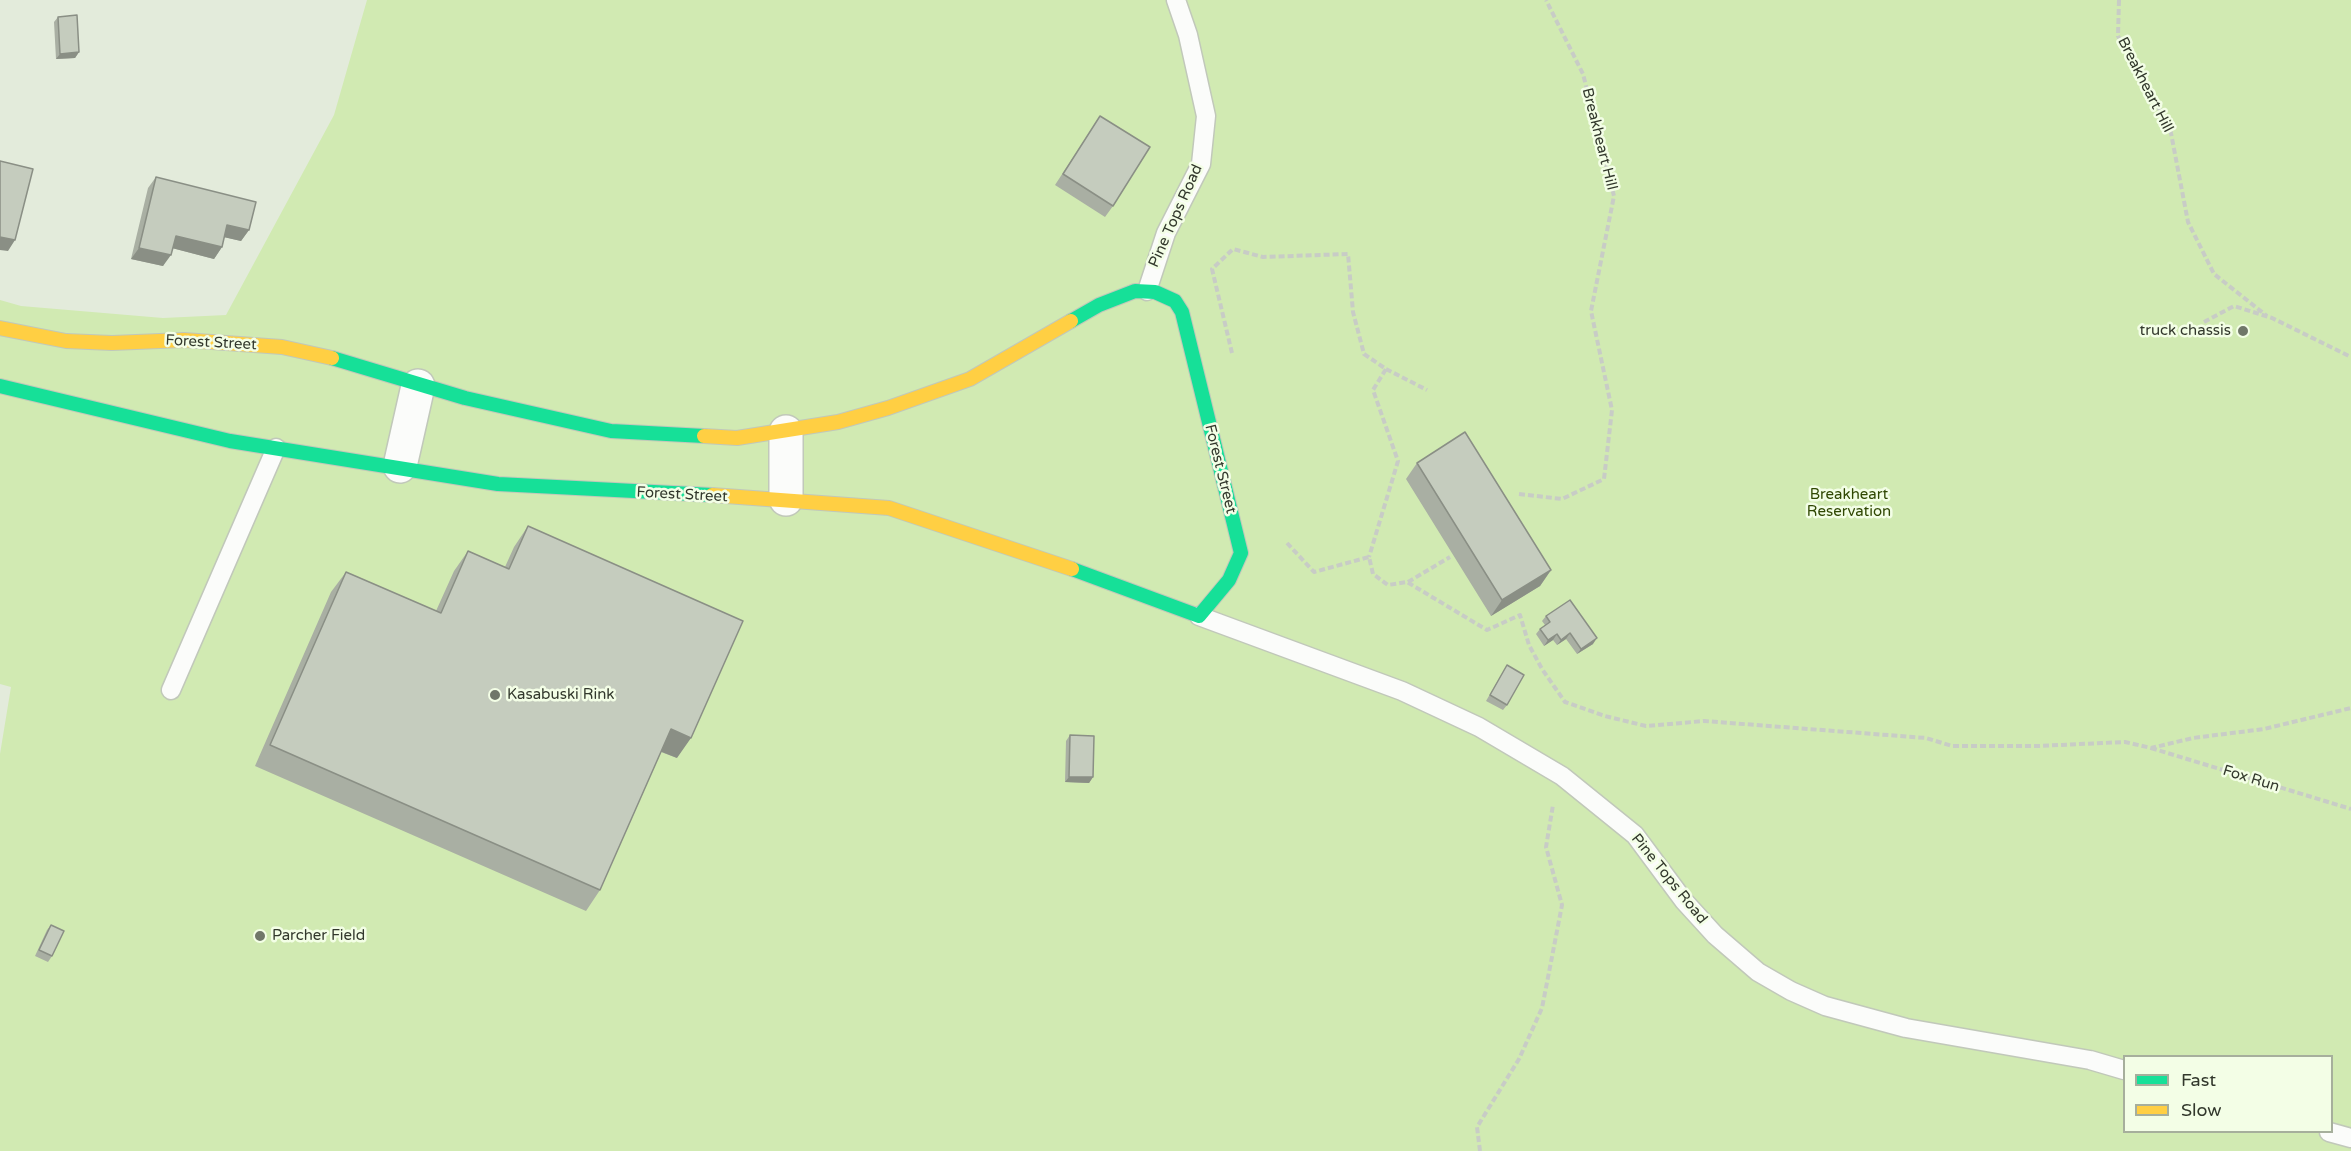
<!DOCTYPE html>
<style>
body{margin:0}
#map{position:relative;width:2351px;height:1151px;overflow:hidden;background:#e3ebdb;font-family:"Varela Round",sans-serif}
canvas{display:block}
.legend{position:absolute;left:2123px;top:1055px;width:210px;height:78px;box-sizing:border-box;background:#f3fee6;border:2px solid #a6af9c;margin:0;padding:8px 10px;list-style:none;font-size:18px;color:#32382c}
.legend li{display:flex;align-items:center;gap:12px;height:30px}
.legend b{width:30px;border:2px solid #a6af9c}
</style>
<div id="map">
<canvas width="2351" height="1151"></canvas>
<ul class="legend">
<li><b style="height:8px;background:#16e098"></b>Fast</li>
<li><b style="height:8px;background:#ffcf43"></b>Slow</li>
</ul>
</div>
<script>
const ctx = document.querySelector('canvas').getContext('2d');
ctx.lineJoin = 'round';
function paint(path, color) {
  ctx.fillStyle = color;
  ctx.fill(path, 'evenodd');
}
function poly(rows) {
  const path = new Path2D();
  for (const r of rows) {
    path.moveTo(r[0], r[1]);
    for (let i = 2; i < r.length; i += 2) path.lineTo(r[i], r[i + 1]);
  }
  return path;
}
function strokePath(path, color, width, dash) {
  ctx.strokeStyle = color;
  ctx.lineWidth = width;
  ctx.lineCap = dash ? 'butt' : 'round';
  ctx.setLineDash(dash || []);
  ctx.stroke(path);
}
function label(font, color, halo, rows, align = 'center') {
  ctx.font = font + ' "Varela Round",sans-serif';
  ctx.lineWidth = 5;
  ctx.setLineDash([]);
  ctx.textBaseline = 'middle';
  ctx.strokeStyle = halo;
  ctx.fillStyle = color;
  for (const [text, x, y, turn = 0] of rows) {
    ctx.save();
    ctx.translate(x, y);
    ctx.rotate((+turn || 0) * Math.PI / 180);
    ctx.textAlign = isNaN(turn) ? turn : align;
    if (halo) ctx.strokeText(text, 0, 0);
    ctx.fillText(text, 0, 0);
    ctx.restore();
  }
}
paint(poly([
 [367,0,2351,0,2351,1151,0,1151,0,754,11,687,0,684,0,300,21,306,163,318,226,315,334,115],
 [2124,1056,2332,1056,2332,1132,2124,1132]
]), '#d1eab2');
const lane = poly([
 [1147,291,1166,233,1201,164,1206,116,1188,35,1176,0],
 [1199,616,1402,691,1479,727,1562,776,1635,835,1684,901,1715,935,1758,972,1791,991,1825,1006,1906,1028,2090,1060,2124,1070],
 [171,690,276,448],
 [2329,1132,2351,1138]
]);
const street = poly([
 [400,466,418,386],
 [786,499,786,432]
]);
const fast = poly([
 [1071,321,1099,305,1135,291,1155,292,1175,301,1182,312,1241,553,1229,580,1199,616,1072,569],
 [332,358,465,398,611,431,704,436],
 [0,386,230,441,498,484,712,495]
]);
const slow = poly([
 [0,328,66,341,112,343,184,340,282,347,332,358],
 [704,436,737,438,838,422,888,408,970,379,1071,321],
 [712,495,889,508,1072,569]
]);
strokePath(lane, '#c1c8ba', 21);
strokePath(street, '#c1c8ba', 36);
strokePath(fast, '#c1c8ba', 16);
strokePath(slow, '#c1c8ba', 16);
strokePath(poly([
 [2119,0,2118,36,2170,128,2188,222,2214,274,2267,316],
 [2204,322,2234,306,2272,318,2351,357],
 [1232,353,1212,269,1233,249,1263,257,1348,254,1353,312,1364,354,1386,369,1373,390,1398,461,1369,557],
 [1386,369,1427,390],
 [1519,494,1562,499,1604,479,1612,410,1591,311,1614,196,1583,74,1546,0],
 [1287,543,1314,572,1369,557,1373,574,1388,585,1407,582,1487,630,1520,615,1529,645,1542,669,1565,702,1605,716,1646,726,1704,721,1926,738,1952,746,2038,746,2125,742,2151,748,2193,738,2264,729,2351,708],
 [1408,582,1450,557],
 [2151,748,2351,809],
 [1480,1151,1477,1127,1519,1059,1542,1008,1551,962,1562,905,1546,847,1553,805]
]), '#c8ccc6', 4, [6, 3]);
strokePath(lane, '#fbfcfa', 18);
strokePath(street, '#fbfcfa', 33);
strokePath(fast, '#16e098', 14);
strokePath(slow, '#ffcf43', 14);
paint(poly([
 [58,17,79,52,75,58,56,59,54,22],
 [1100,116,1113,206,1105,217,1055,185],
 [156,177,249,230,241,241,224,237,222,247,214,259,172,248,163,266,131,259,148,188],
 [1417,463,1551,570,1540,586,1491,616,1406,479],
 [528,526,677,758,661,752,600,890,586,911,255,766,331,592,346,572,436,611,454,571,468,551,505,567,514,547],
 [1546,616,1593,644,1577,654,1566,639,1557,645,1553,640,1544,646,1536,634,1540,629,1545,625,1542,621],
 [1507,665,1507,705,1503,710,1486,701],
 [1070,735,1093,777,1089,783,1065,782,1066,741],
 [51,925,52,956,48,962,35,956,47,930]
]), '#a9afa3');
paint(poly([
 [79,52,75,58,56,59,60,54],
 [227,225,249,230,241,241,219,236],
 [176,236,222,247,214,259,168,247],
 [0,237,15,240,8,251,0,250],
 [139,248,171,255,163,266,131,259],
 [1551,570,1540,586,1491,616,1502,600],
 [1570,633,1566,639,1557,645,1561,640],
 [1557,634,1553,640,1544,646,1548,640],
 [1597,638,1593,644,1577,654,1581,649],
 [671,729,691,738,677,758,657,750],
 [1069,777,1093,777,1089,783,1065,782]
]), '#8a8f85');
const building = poly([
 [77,15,79,52,60,54,58,17,77,15],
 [1100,116,1150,147,1113,206,1063,174,1100,116],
 [0,161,33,169,15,240,0,237,0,161],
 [156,177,256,202,249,230,227,225,222,247,176,236,171,255,139,248,156,177],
 [1465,432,1551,570,1502,600,1417,463,1465,432],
 [528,526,743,621,691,738,671,729,600,890,270,745,346,572,441,613,468,551,509,569,528,526],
 [1570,600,1597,638,1581,649,1570,633,1561,640,1557,634,1548,640,1540,629,1550,622,1546,616,1570,600],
 [1507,665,1524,675,1507,705,1490,695,1507,665],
 [1070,735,1094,736,1093,777,1069,777,1070,735],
 [51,925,64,931,52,956,39,950,51,925]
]);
paint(building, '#c5ccbe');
strokePath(building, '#8a8f85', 1.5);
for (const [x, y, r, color] of [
 [2243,331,6,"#707769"],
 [495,695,6,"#707769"],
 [260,936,6,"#707769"]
]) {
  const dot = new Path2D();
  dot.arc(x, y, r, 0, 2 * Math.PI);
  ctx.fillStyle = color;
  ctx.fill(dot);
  strokePath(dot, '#f3fee6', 2);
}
label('15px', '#32382c', '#f3fee6', [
 ["Breakheart Hill",2145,85,63],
 ["Breakheart Hill",1599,139,76],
 ["Pine Tops Road",1176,216,-66],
 ["Forest Street",211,343,3],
 ["Forest Street",1220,469,76],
 ["Forest Street",682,495,3],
 ["Fox Run",2251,779,17],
 ["Pine Tops Road",1669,879,51]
]);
label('15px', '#32382c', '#f3fee6', [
 ["truck chassis",2231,331,"right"],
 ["Kasabuski Rink",507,695],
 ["Parcher Field",272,936]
], 'left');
label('15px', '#304803', '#f3fee6', [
 ["Breakheart",1849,495],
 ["Reservation",1849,512]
]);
</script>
